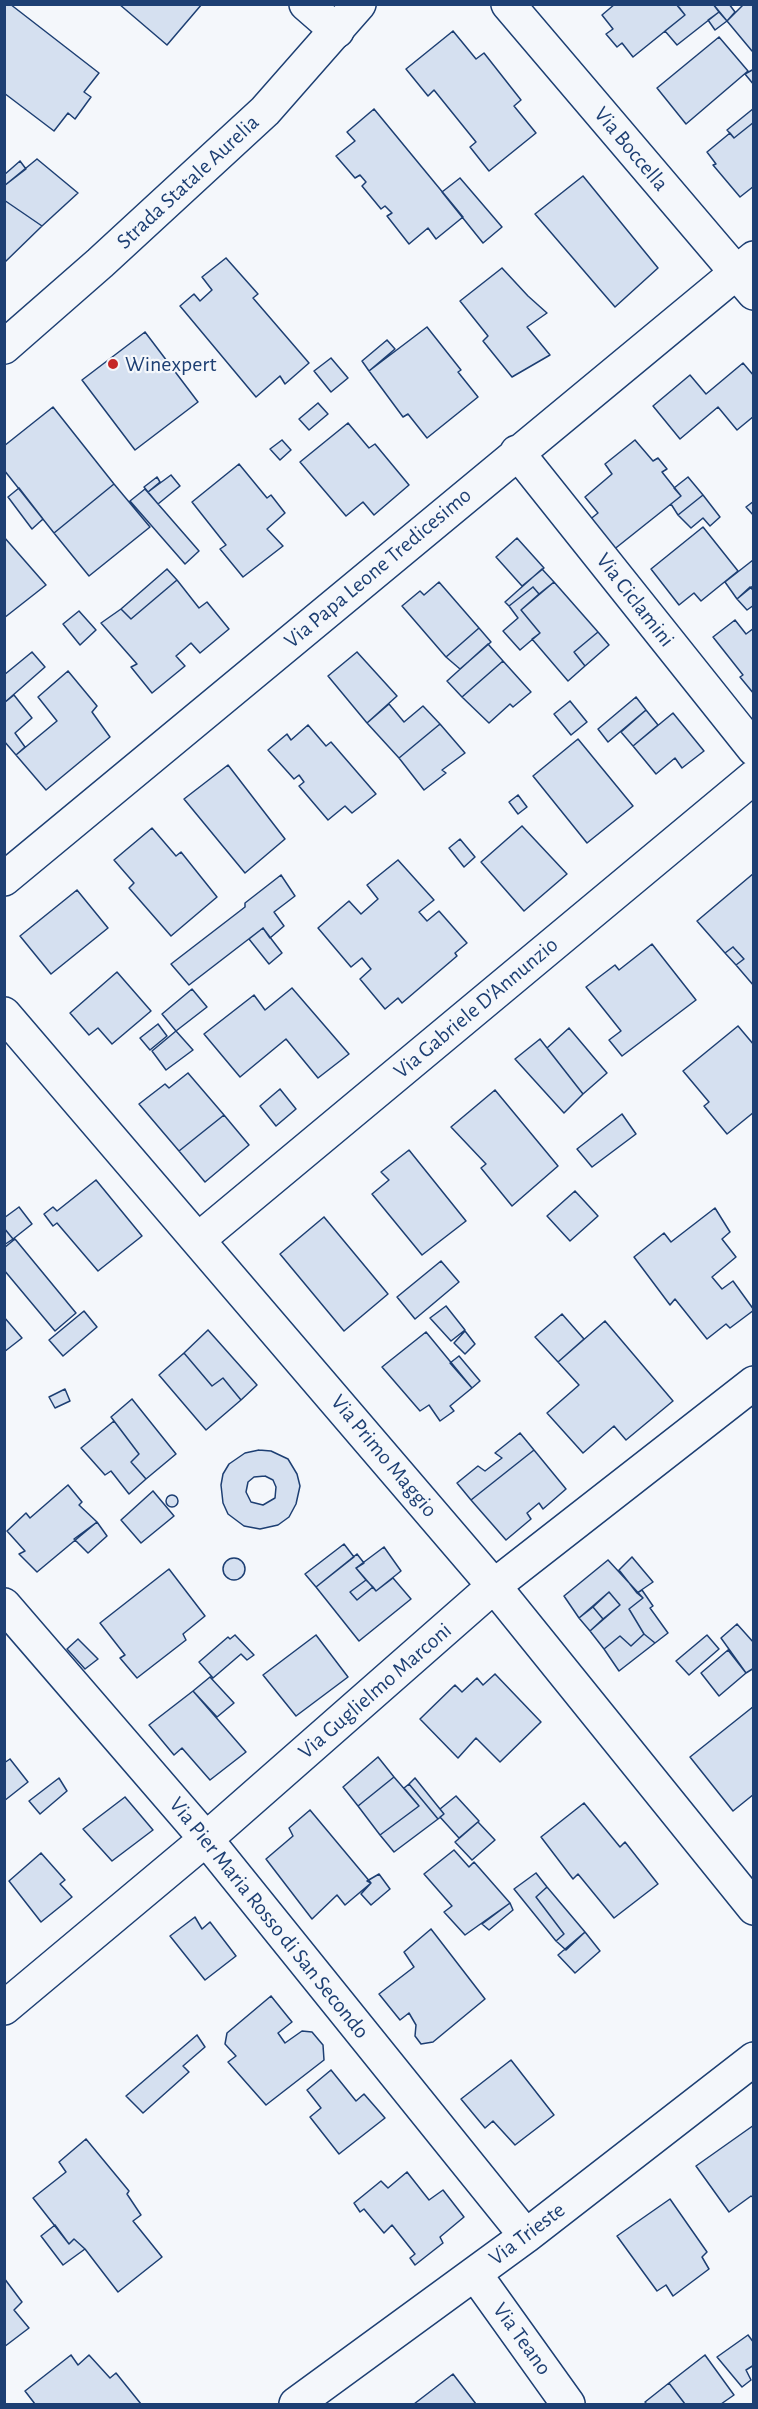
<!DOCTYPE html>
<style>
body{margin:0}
#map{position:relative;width:758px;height:2409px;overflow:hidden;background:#f4f7fb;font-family:"Alegreya Sans",sans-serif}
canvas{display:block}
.frame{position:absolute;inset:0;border:6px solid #1d3f73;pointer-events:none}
</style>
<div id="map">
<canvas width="758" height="2409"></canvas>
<div class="frame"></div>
</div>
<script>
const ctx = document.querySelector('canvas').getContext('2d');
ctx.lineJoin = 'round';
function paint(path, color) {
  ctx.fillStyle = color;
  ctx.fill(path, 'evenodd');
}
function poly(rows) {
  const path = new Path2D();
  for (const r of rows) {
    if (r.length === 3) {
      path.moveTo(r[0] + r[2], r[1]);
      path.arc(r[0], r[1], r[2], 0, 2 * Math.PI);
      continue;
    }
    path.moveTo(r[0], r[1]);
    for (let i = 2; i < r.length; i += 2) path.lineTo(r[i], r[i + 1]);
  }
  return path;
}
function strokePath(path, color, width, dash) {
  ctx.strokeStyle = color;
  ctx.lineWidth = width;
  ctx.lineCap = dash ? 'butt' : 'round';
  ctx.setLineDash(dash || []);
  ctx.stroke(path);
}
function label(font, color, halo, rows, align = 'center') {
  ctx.font = font + ' "Alegreya Sans",sans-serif';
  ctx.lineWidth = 4.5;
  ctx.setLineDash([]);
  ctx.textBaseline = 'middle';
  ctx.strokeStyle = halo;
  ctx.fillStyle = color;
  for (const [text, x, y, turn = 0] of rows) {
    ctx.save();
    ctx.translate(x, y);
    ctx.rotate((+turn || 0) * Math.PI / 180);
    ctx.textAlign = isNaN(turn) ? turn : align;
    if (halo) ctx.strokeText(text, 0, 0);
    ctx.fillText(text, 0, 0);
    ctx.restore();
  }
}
const building = poly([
 [4,4,10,4,99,73,84,92,91,97,75,119,68,113,54,131,4,93,4,4],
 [119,4,202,4,167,45,119,4],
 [615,4,676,4,685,15,633,57,622,43,617,47,606,34,613,29,602,15,615,4],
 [680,4,713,4,719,12,677,45,665,31,685,15,678,6,680,4],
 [713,4,729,4,735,12,727,21,713,4],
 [744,4,754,4,754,50,752,51,727,21,744,4],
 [719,12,727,21,715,30,708,20,719,12],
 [453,31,476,59,484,53,521,100,514,106,536,133,489,171,470,147,476,142,434,90,428,96,406,69,453,31],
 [719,37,748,71,686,124,657,88,719,37],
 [754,69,754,85,745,74,754,69],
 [754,108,754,122,734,138,727,130,754,108],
 [374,109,463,217,436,239,428,228,409,244,387,216,392,213,385,206,381,209,362,186,366,182,360,175,355,178,336,156,355,141,347,132,374,109],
 [754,122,754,186,740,197,713,165,716,164,707,152,730,133,734,138,754,122],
 [37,159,78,193,42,226,4,200,4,186,37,159],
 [20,161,26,169,4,186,4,175,20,161],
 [583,176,658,268,615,307,535,214,583,176],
 [460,178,502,227,483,243,442,192,460,178],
 [4,200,42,226,5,262,4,262,4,200],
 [226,258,258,294,253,298,309,363,285,384,280,376,256,397,180,306,194,294,200,301,212,290,202,277,226,258],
 [502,268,528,296,547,313,527,327,550,355,512,377,483,341,488,336,460,301,502,268],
 [427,327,461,370,458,372,478,397,427,438,408,414,403,417,369,371,427,327],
 [145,332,198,402,135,450,82,380,145,332],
 [387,340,395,349,369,371,362,361,387,340],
 [331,358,348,378,331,392,314,371,331,358],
 [743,363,754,376,754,416,737,430,718,407,680,439,653,406,690,375,706,394,743,363],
 [318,403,328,414,309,430,299,419,318,403],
 [53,407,114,484,54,533,4,470,4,446,53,407],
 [348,423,369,448,375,444,409,485,374,515,363,502,346,516,300,462,348,423],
 [282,440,291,450,280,460,270,449,282,440],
 [635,440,653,461,658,458,667,469,662,472,681,496,612,551,588,521,598,513,585,497,612,474,605,464,635,440],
 [239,464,267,498,271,495,285,513,267,529,283,546,243,577,220,549,226,545,192,502,239,464],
 [171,475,180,486,158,504,148,492,171,475],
 [157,477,160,482,148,492,144,487,157,477],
 [688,477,703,495,678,515,671,504,681,496,674,488,688,477],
 [114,484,150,527,89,576,54,533,114,484],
 [19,488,43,519,32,529,8,497,19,488],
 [145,489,199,551,185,564,130,501,145,489],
 [703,495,720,517,710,526,703,518,691,528,678,515,703,495],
 [754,501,754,516,746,507,754,501],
 [703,527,738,571,701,601,694,593,679,605,651,569,703,527],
 [4,537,46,585,4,618,4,537],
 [517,538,544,568,522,586,496,557,517,538],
 [753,560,754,585,737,599,725,582,753,560],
 [167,569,177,580,131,619,121,609,167,569],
 [542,569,554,582,539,594,533,587,509,606,505,602,542,569],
 [177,580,199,608,207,602,229,629,200,653,191,643,176,656,185,666,152,693,131,667,137,664,101,623,121,609,131,619,177,580],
 [439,582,479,628,446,657,402,606,420,591,424,595,439,582],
 [554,582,598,632,574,652,585,666,568,681,532,639,540,633,521,610,554,582],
 [533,587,539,594,521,610,540,633,520,650,503,631,518,618,509,606,533,587],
 [750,587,754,591,754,605,747,610,737,599,750,587],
 [79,611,96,630,80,645,63,624,79,611],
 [735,620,746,634,754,628,754,694,740,677,743,675,713,637,735,620],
 [479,628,491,642,460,669,446,657,479,628],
 [598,632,609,645,585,666,574,652,598,632],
 [488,644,503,661,462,697,447,681,488,644],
 [32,652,45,667,4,703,4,675,32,652],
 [357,652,397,696,367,723,328,676,357,652],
 [503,661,531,692,513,707,510,704,489,723,462,697,503,661],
 [68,671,97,706,92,712,110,737,46,790,16,755,57,721,38,697,68,671],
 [14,695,32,718,15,733,25,747,16,755,4,741,4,703,14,695],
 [636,697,646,710,608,742,598,729,636,697],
 [570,701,587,722,571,735,554,714,570,701],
 [389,704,404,722,423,706,440,724,399,758,367,723,389,704],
 [646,710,658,725,633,746,621,732,646,710],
 [673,713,704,751,682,768,675,758,656,774,633,746,673,713],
 [440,724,465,753,442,770,446,773,424,790,399,758,440,724],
 [308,725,326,746,331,742,376,794,352,813,345,806,328,820,299,786,304,782,299,775,294,779,268,750,287,734,291,740,308,725],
 [578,739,633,806,587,843,533,776,578,739],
 [228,765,285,839,245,873,184,799,228,765],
 [518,795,527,807,518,814,509,802,518,795],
 [522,826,567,874,524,911,481,862,522,826],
 [152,828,176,856,181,852,217,897,171,936,129,888,134,883,114,860,152,828],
 [460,839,475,857,464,867,449,848,460,839],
 [398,860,434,900,419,912,427,921,439,911,467,943,455,953,457,956,402,1003,398,998,385,1009,360,979,371,969,362,958,351,967,318,928,349,901,361,914,378,899,367,885,398,860],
 [754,873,754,986,736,965,744,959,733,947,725,953,697,921,754,873],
 [281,875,295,896,274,912,284,926,270,938,263,928,189,985,171,964,245,907,245,903,281,875],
 [77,890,108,928,51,974,20,936,77,890],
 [263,928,282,953,269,964,249,939,263,928],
 [652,944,696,1000,622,1056,609,1040,621,1031,586,987,615,965,619,970,652,944],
 [733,947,744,959,736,965,725,953,733,947],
 [117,972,151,1011,112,1044,98,1028,89,1035,70,1013,117,972],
 [292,988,349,1054,318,1078,286,1039,240,1077,204,1034,254,995,265,1010,292,988],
 [192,989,207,1007,176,1031,162,1014,192,989],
 [158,1024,167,1036,150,1050,140,1038,158,1024],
 [738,1026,754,1045,754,1112,727,1134,704,1106,709,1102,683,1071,738,1026],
 [569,1028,607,1073,583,1094,547,1048,569,1028],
 [176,1031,193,1050,166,1070,152,1051,176,1031],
 [540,1039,583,1094,564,1113,515,1059,540,1039],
 [188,1073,224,1115,179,1151,139,1104,165,1084,169,1088,188,1073],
 [280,1089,296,1109,276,1126,260,1106,280,1089],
 [495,1090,558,1166,512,1206,481,1168,486,1164,451,1127,495,1090],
 [622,1114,636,1134,592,1167,577,1149,622,1114],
 [224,1115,249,1145,205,1182,179,1151,224,1115],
 [409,1150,466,1221,422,1255,372,1194,389,1180,381,1172,409,1150],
 [96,1180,142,1236,98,1271,57,1223,53,1226,44,1214,53,1207,57,1211,96,1180],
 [575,1191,598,1216,570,1241,547,1216,575,1191],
 [19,1207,32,1224,13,1239,4,1228,4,1218,19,1207],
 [715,1208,730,1232,722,1239,736,1257,712,1277,722,1289,733,1281,754,1310,730,1328,726,1324,707,1339,675,1299,670,1305,634,1257,664,1233,671,1242,715,1208],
 [324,1217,388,1294,344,1331,280,1254,324,1217],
 [4,1228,13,1239,4,1245,4,1228],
 [15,1239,76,1313,55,1331,4,1270,4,1248,15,1239],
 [441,1261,459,1282,415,1319,397,1297,441,1261],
 [446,1306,465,1330,451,1341,430,1318,446,1306],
 [84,1311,97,1327,63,1356,49,1340,84,1311],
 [562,1314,584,1339,558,1362,535,1337,562,1314],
 [4,1317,22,1338,4,1352,4,1317],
 [605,1321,673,1401,626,1440,614,1426,583,1453,547,1413,579,1385,558,1362,605,1321],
 [208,1330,257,1385,241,1400,223,1378,212,1386,184,1353,208,1330],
 [465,1331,475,1344,465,1354,454,1343,465,1331],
 [426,1332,472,1388,450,1406,454,1411,440,1421,429,1405,420,1411,382,1367,426,1332],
 [184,1353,212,1386,223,1378,241,1400,206,1430,159,1375,184,1353],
 [459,1356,480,1381,472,1388,450,1363,459,1356],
 [65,1389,70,1401,55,1408,49,1397,65,1389],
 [132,1399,176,1454,146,1479,131,1462,139,1454,111,1417,132,1399],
 [114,1421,139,1454,131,1462,146,1479,129,1494,111,1471,105,1475,81,1448,114,1421],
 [520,1433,534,1450,471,1500,457,1483,478,1466,485,1471,502,1458,495,1453,520,1433],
 [259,1450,271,1451,288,1459,297,1474,300,1486,296,1504,289,1517,278,1525,260,1529,244,1526,228,1514,223,1503,221,1485,223,1474,229,1464,245,1453,259,1450],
 [265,1476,273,1480,276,1487,275,1498,263,1505,251,1502,246,1492,248,1482,254,1477,265,1476],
 [534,1450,566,1489,543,1509,539,1503,527,1513,531,1519,506,1540,471,1500,534,1450],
 [68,1485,82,1502,79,1505,97,1522,37,1572,19,1554,25,1551,7,1531,26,1513,30,1518,68,1485],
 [153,1491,174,1516,141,1543,121,1520,153,1491],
 [172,1501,6],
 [97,1522,107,1536,88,1553,74,1539,97,1522],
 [344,1544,354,1557,316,1587,305,1574,344,1544],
 [384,1547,401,1571,376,1591,356,1568,384,1547],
 [357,1554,364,1563,356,1568,366,1580,350,1592,357,1600,373,1587,376,1591,393,1578,411,1599,359,1641,316,1587,357,1554],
 [632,1557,653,1582,637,1593,619,1570,632,1557],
 [234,1569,11],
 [608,1560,643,1598,629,1609,644,1634,631,1646,620,1636,604,1649,590,1631,620,1605,609,1592,579,1618,564,1596,608,1560],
 [169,1569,205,1616,183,1634,186,1640,137,1678,120,1658,125,1655,100,1623,169,1569],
 [366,1580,373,1587,357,1600,350,1592,366,1580],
 [642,1590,653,1606,650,1608,668,1633,655,1643,644,1634,629,1609,643,1598,637,1593,642,1590],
 [609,1592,620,1605,603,1619,593,1607,609,1592],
 [593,1607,603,1619,590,1631,579,1618,593,1607],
 [737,1624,754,1643,754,1668,746,1673,721,1638,737,1624],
 [644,1634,655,1643,619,1671,604,1649,620,1636,631,1646,644,1634],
 [235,1635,254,1655,247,1660,241,1654,213,1678,199,1662,228,1637,230,1639,235,1635],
 [316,1635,348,1677,296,1716,263,1675,316,1635],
 [707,1635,719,1649,689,1675,676,1661,707,1635],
 [78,1639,98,1659,85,1669,67,1649,78,1639],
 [728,1650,746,1673,719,1696,701,1673,728,1650],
 [495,1674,541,1722,500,1762,476,1738,458,1758,420,1719,455,1685,462,1692,477,1678,483,1685,495,1674],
 [210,1677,234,1703,217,1717,193,1691,210,1677],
 [193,1691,246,1752,210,1780,182,1748,174,1755,149,1725,193,1691],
 [754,1706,754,1794,733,1811,690,1757,754,1706],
 [378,1757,394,1777,358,1806,343,1787,378,1757],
 [10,1759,28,1782,4,1801,4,1763,10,1759],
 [394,1777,419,1806,380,1835,358,1806,394,1777],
 [59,1778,67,1791,40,1814,29,1801,59,1778],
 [415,1778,444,1814,438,1819,409,1784,415,1778],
 [409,1784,438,1819,394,1852,380,1835,419,1806,404,1788,409,1784],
 [456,1796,479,1821,459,1838,440,1817,444,1814,440,1809,456,1796],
 [125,1797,153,1830,112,1861,83,1829,125,1797],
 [584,1803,620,1847,625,1842,658,1884,614,1918,578,1874,573,1879,541,1837,584,1803],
 [310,1810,371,1883,345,1905,337,1895,312,1919,266,1859,293,1836,289,1828,310,1810],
 [478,1822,495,1840,472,1860,455,1842,478,1822],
 [454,1850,469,1867,474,1862,510,1903,465,1935,444,1912,452,1906,424,1874,454,1850],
 [41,1853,65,1880,60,1884,72,1897,41,1922,9,1881,41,1853],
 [536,1873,547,1887,536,1897,564,1934,556,1941,514,1889,536,1873],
 [379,1874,390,1889,371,1905,361,1894,371,1883,367,1881,379,1874],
 [547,1887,585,1932,566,1950,556,1941,564,1934,536,1897,547,1887],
 [510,1903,513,1910,489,1930,482,1924,510,1903],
 [195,1917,202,1929,210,1922,236,1956,205,1980,170,1936,195,1917],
 [431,1929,485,1999,433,2042,421,2044,415,2036,416,2025,409,2013,400,2020,379,1994,414,1967,404,1952,431,1929],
 [585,1932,600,1951,575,1973,558,1955,585,1932],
 [271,1996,292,2022,278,2033,285,2043,302,2031,312,2032,323,2045,324,2060,266,2105,228,2062,236,2056,225,2044,227,2033,271,1996],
 [197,2035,205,2047,183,2066,189,2072,143,2113,126,2096,197,2035],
 [511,2060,554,2115,515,2145,493,2121,485,2128,461,2099,511,2060],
 [331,2070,356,2101,364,2094,385,2118,339,2154,310,2117,321,2108,307,2090,331,2070],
 [754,2125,754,2198,751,2196,729,2212,696,2166,754,2125],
 [86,2139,129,2191,127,2194,141,2215,133,2221,162,2257,118,2292,85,2249,74,2239,69,2244,33,2198,66,2172,59,2162,86,2139],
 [407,2172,429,2200,443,2190,464,2217,440,2237,443,2243,415,2265,410,2258,415,2254,392,2225,384,2233,364,2209,360,2212,354,2203,381,2181,388,2188,407,2172],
 [670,2199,707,2252,702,2257,709,2269,673,2296,666,2285,657,2291,617,2236,670,2199],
 [55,2225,69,2244,74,2239,85,2249,63,2265,41,2236,55,2225],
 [4,2278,22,2302,14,2310,29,2328,4,2347,4,2278],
 [748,2335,754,2343,754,2365,746,2370,751,2380,742,2387,717,2357,748,2335],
 [71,2355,78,2365,89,2355,110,2378,116,2373,141,2404,35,2404,25,2391,71,2355],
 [705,2355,734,2395,721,2404,685,2404,669,2383,705,2355],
 [453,2374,476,2404,414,2404,453,2374],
 [669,2383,685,2404,647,2404,645,2402,669,2383]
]);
paint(building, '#d5e0f0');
strokePath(building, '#1d3f73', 1.5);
const minor = poly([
 [306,4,337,31],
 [508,4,754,293],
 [517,452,754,749],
 [4,879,754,258],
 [4,1014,494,1586,754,1908],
 [199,1239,754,777],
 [4,1605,206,1839,526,2236],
 [4,2008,206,1839,494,1586,754,1383],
 [475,2274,568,2404],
 [296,2404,526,2236,754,2059]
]);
const major = poly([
 [4,347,100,263,265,111,359,4]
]);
strokePath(minor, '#1d3f73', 36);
strokePath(major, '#1d3f73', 36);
strokePath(minor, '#f4f7fb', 33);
strokePath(major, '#f4f7fb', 33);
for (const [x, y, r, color] of [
 [113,364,6,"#c62828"]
]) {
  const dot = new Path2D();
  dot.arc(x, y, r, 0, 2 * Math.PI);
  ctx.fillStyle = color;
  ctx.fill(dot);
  strokePath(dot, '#f4f7fb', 2);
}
label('22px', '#1d3f73', '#f4f7fb', [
 ["Via Boccella",631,149,50],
 ["Strada Statale Aurelia",188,182,-43],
 ["Via Papa Leone Tredicesimo",378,568,-40],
 ["Via Ciclamini",635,600,52],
 ["Via Gabriele D'Annunzio",476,1008,-40],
 ["Via Primo Maggio",384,1456,50],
 ["Via Guglielmo Marconi",375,1691,-41],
 ["Via Pier Maria Rosso di San Secondo",269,1918,51],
 ["Via Trieste",527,2234,-37],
 ["Via Teano",522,2339,54]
]);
label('22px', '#1d3f73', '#f4f7fb', [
 ["Winexpert",125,364]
], 'left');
</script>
